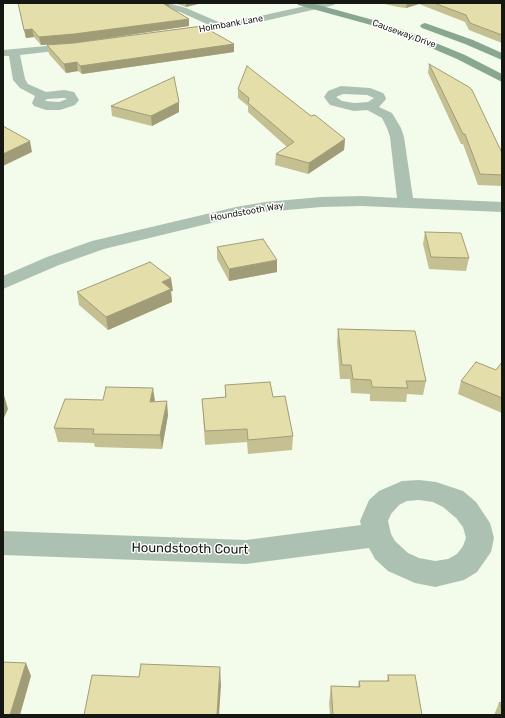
<!DOCTYPE html>
<style>
body{margin:0}
#map{position:relative;width:505px;height:718px;overflow:hidden;background:#f3fbeb;font-family:Rubik,sans-serif}
canvas{display:block}
.frame{position:absolute;inset:0;border:4px solid #151812;pointer-events:none}
</style>
<div id="map">
<canvas width="505" height="718"></canvas>
<div class="frame"></div>
</div>
<script>
const ctx = document.querySelector('canvas').getContext('2d');
ctx.lineJoin = 'round';
function poly(rows) {
  const path = new Path2D();
  for (const r of rows) {
    path.moveTo(r[0], r[1]);
    for (let i = 2; i < r.length; i += 2) path.lineTo(r[i], r[i + 1]);
  }
  return path;
}
function paint(path, color) {
  ctx.fillStyle = color;
  ctx.fill(path, 'evenodd');
}
function strokePath(path, color, width, dash) {
  ctx.strokeStyle = color;
  ctx.lineWidth = width;
  ctx.lineCap = dash ? 'butt' : 'round';
  ctx.setLineDash(dash || []);
  ctx.stroke(path);
}
function label(font, color, halo, rows, align = 'center') {
  ctx.font = font + ' Rubik,sans-serif';
  ctx.lineWidth = 3;
  ctx.setLineDash([]);
  ctx.textBaseline = 'middle';
  ctx.strokeStyle = halo;
  ctx.fillStyle = color;
  for (const [text, x, y, turn = 0] of rows) {
    ctx.save();
    ctx.translate(x, y);
    ctx.rotate((+turn || 0) * Math.PI / 180);
    ctx.textAlign = isNaN(turn) ? turn : align;
    if (halo) ctx.strokeText(text, 0, 0);
    ctx.fillText(text, 0, 0);
    ctx.restore();
  }
}
paint(poly([
 [154,3,168,3,186,8,221,23,260,16,319,3,335,3,334,5,260,22,177,36,172,33,174,31,209,25,180,12,155,5,154,3],
 [78,43,83,46,82,48,20,55,25,79,28,84,46,92,64,90,74,92,79,100,75,105,60,110,46,110,34,106,32,103,35,96,20,88,13,80,9,56,3,56,3,50,78,43],
 [64,98,67,99,59,102,45,101,47,99,64,98],
 [341,86,370,88,383,93,385,96,386,99,379,107,392,113,401,128,404,137,413,198,502,202,502,212,362,206,321,207,265,212,236,217,104,249,59,265,3,289,3,276,47,257,92,241,236,207,265,202,321,197,362,196,397,198,390,137,387,128,382,118,367,110,354,111,330,105,324,97,328,91,341,86],
 [343,94,367,95,374,98,368,102,354,103,342,101,336,97,343,94],
 [419,480,436,482,463,491,476,502,490,523,494,538,491,552,477,572,464,580,435,587,415,583,388,571,375,559,369,548,246,564,3,555,3,531,246,540,361,525,360,521,369,500,379,491,402,481,419,480],
 [419,500,433,502,443,507,456,518,463,527,466,538,463,546,457,554,448,559,435,561,419,558,408,553,395,541,391,534,388,521,391,514,399,505,407,501,419,500]
]), '#adc1b2');
paint(poly([
 [297,3,311,3,377,21,414,34,465,55,502,74,502,82,457,59,408,38,371,25,298,5,297,3],
 [425,23,473,40,502,53,502,60,465,44,422,28,420,26,422,24,425,23]
]), '#88a690');
paint(poly([
 [18,3,169,7,189,26,75,43,41,45,34,37,26,38],
 [174,3,202,3,186,7],
 [380,3,502,3,502,43,469,30,465,22,419,4,406,8,398,7],
 [234,44,234,52,82,74,78,71,66,73,49,54,47,45],
 [429,64,502,153,502,186,478,185,463,144,461,144,428,73],
 [238,89,311,116,345,139,344,150,308,174,275,165,276,154,287,147,248,112,248,106,238,98],
 [179,102,179,112,152,126,112,116,111,106],
 [425,232,469,258,466,271,429,269,423,244],
 [217,247,277,272,229,281,217,259],
 [171,291,172,302,108,330,79,305,77,292,173,291],
 [338,329,426,381,423,395,407,394,406,402,370,401,370,394,351,393,350,379,340,379,337,342],
 [502,362,502,413,458,394,461,381,496,370],
 [225,385,273,397,293,436,292,450,248,454,247,442,205,445,202,399,225,397],
 [155,402,168,415,162,449,95,447,94,443,58,442,54,428],
 [388,675,422,715,330,715,329,704,331,686,358,687,359,681,387,681],
 [502,702,502,715,494,715,499,703]
]), '#c4c092');
paint(poly([
 [169,3,169,11,164,4],
 [186,3,202,3,186,7],
 [407,3,419,3,419,4,406,8],
 [189,19,189,26,75,43,41,45,39,37],
 [32,29,34,37,26,38,24,30],
 [234,44,234,52,82,74,80,66],
 [77,62,78,71,66,73,64,64],
 [179,102,179,112,152,126,151,116],
 [345,139,344,150,308,174,309,163],
 [30,141,32,152,3,166,3,154],
 [277,260,277,272,229,281,229,269],
 [171,278,173,291,171,291,172,302,108,330,106,317,162,282],
 [153,388,155,401,150,402],
 [4,395,8,409,3,420,3,398],
 [167,401,168,415,162,449,160,435],
 [26,663,31,676,20,715,10,715],
 [220,667,221,685,219,715,217,715]
]), '#a09c77');
const building = poly([
 [18,3,168,3,164,4,189,19,74,34,39,37,32,29,24,30,18,3],
 [434,3,502,3,502,35,470,23,466,15,434,3],
 [202,26,234,44,80,66,77,62,64,64,47,45,74,43,202,26],
 [429,64,469,87,472,90,502,153,502,175,480,174,465,134,463,134,429,64],
 [247,66,311,116,315,115,345,139,309,163,276,154,294,142,248,103,249,98,238,89,247,66],
 [174,77,179,102,151,116,111,106,174,77],
 [3,126,30,141,3,154,3,126],
 [425,232,461,233,469,258,431,257,425,232],
 [263,239,277,260,229,269,217,247,263,239],
 [150,262,171,278,162,282,171,289,106,317,77,292,150,262],
 [338,329,415,331,426,381,406,381,408,388,372,387,371,380,353,379,351,365,342,365,338,329],
 [476,362,496,370,502,362,502,398,461,381,476,362],
 [270,382,273,397,285,396,293,436,248,440,247,429,205,431,202,399,226,397,225,385,270,382],
 [106,387,153,388,150,402,167,401,160,435,93,434,94,429,54,428,65,399,103,400,106,387],
 [3,662,26,663,10,715,3,715,3,662],
 [141,664,220,667,217,715,84,715,92,675,139,677,141,664],
 [388,675,415,675,422,715,333,715,331,686,360,687,359,681,389,681,388,675],
 [502,702,502,708,499,703,502,702]
]);
paint(building, '#e4dfaa');
strokePath(building, '#a09c77', 1);
label('9px', '#151812', '#fff', [
 ["Holmbank Lane",231,24,-10],
 ["Causeway Drive",404,34,20],
 ["Houndstooth Way",247,212,-10]
]);
label('13px', '#151812', '#fff', [
 ["Houndstooth Court",190,549,1]
]);
</script>
